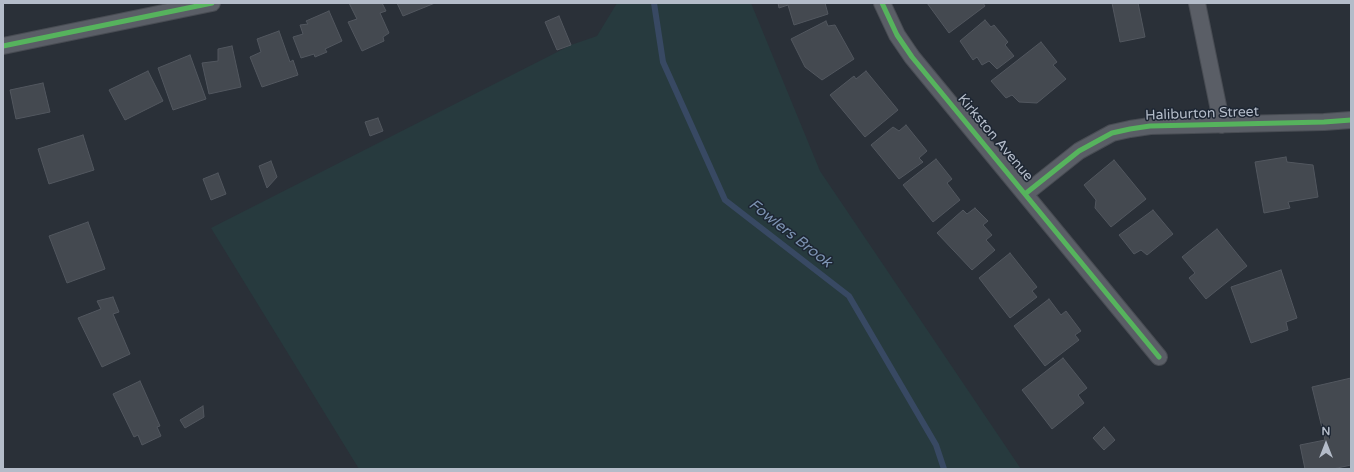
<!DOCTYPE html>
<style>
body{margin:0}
#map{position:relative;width:1354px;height:472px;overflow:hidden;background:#2a3038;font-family:"Varela Round",sans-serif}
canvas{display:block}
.frame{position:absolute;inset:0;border:4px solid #b4bcc9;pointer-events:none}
.north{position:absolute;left:1306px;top:424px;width:40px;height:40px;-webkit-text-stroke:3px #1d2633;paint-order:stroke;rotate:0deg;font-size:11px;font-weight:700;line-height:16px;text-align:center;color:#b4bcc9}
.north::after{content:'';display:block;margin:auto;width:14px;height:18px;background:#b4bcc9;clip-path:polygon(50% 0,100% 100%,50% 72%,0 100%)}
</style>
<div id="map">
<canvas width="1354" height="472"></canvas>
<div class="frame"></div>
<div class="north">N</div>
</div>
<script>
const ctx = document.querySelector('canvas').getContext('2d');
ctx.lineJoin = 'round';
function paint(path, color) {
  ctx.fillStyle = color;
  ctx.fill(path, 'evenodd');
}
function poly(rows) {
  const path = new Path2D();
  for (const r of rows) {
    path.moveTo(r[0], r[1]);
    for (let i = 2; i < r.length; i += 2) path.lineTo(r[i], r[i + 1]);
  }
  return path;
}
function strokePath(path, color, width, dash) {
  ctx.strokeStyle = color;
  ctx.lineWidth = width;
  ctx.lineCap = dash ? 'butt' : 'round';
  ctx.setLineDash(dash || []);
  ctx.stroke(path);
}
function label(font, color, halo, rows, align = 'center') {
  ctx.font = font + ' "Varela Round",sans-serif';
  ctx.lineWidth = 3;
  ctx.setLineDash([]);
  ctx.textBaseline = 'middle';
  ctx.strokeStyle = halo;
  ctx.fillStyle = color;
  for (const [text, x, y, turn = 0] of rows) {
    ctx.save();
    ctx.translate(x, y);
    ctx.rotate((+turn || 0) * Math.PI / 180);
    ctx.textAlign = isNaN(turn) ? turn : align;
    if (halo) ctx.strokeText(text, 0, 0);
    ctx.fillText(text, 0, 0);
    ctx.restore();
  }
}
paint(poly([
 [617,3,751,3,820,171,1021,469,359,469,211,228,571,45,597,36]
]), '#273a3e');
strokePath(poly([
 [654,3,663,62,725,200,849,296,936,445,944,469]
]), '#384963', 6);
const building = poly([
 [349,3,382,3,386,11,380,13,389,33,383,37,384,41,362,51,348,22,357,19,349,3],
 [397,3,435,3,403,16,397,3],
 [778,3,825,3,828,14,794,25,788,5,779,8,778,3],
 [927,3,983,3,985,6,949,33,927,3],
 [1112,3,1138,3,1145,37,1120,42,1112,3],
 [329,11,342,41,325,49,327,52,315,57,314,54,301,58,293,37,303,34,300,25,308,24,306,21,329,11],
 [559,16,571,45,557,50,545,22,559,16],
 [985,20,991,27,994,25,1008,42,1005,45,1014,56,997,69,989,61,982,65,977,57,973,60,960,41,985,20],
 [826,21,828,26,835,25,854,59,822,80,805,67,791,39,826,21],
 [279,31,290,62,293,60,298,75,262,87,250,57,261,52,257,39,279,31],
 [1041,42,1057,62,1053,65,1066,79,1037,103,1019,102,1012,95,1006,98,991,81,1041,42],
 [232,46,241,87,209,94,202,63,218,61,218,49,232,46],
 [190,55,206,99,173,110,158,68,190,55],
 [148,71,163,101,125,120,109,90,148,71],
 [866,71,898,110,865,137,830,95,854,76,856,79,866,71],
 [43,83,50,112,16,119,10,90,43,83],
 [378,118,383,131,370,136,365,122,378,118],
 [906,125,927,151,919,158,923,162,899,179,871,145,893,127,899,131,906,125],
 [83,135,94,170,49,184,38,149,83,135],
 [1286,157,1287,162,1313,165,1318,197,1288,202,1290,208,1264,213,1255,162,1286,157],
 [936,159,952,179,947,183,960,200,933,222,903,185,936,159],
 [1114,160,1146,199,1111,227,1095,208,1096,200,1084,185,1114,160],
 [271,161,277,177,267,188,259,166,271,161],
 [218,173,226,194,211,200,203,179,218,173],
 [975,208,988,221,983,225,992,235,986,240,995,250,972,270,937,233,963,210,967,214,975,208],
 [1153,210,1173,234,1147,255,1141,250,1134,254,1119,235,1153,210],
 [88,222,105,269,67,283,49,236,88,222],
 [1217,229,1247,266,1206,299,1189,278,1195,273,1182,257,1217,229],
 [1010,253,1037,287,1032,291,1037,297,1010,318,979,278,1010,253],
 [1281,270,1297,318,1286,322,1288,330,1251,343,1231,287,1281,270],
 [113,297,119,312,113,314,130,354,102,367,78,318,101,309,97,301,113,297],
 [1049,299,1061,315,1066,311,1081,331,1075,335,1079,340,1045,366,1014,326,1049,299],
 [1063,358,1087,388,1078,395,1084,403,1052,429,1022,390,1063,358],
 [1351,378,1351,465,1333,469,1305,469,1300,445,1325,440,1312,387,1351,378],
 [140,381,160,426,157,427,161,436,142,445,138,435,134,437,113,394,140,381],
 [203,406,204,417,185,428,180,420,203,406],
 [1104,427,1115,440,1104,450,1093,438,1104,427]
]);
paint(building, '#444950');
strokePath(building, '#52575f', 1);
const street = poly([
 [882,3,897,35,912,57,1159,357],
 [1197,3,1222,125],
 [3,46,212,3],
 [1025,194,1079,151,1112,133,1130,129,1150,126,1324,122,1351,120]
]);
strokePath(street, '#484c53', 18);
strokePath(street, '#5a5e66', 16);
strokePath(poly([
 [882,3,897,35,912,57,1159,357],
 [3,46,212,3],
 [1025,194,1079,151,1112,133,1130,129,1150,126,1324,122,1351,120]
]), '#56b35d', 5);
label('14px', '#b4bcc9', '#1d2633', [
 ["Haliburton Street",1202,114,-2],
 ["Kirkston Avenue",995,138,50]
]);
label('italic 15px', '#7c92b1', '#1d2633', [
 ["Fowlers Brook",790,234,38]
]);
</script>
